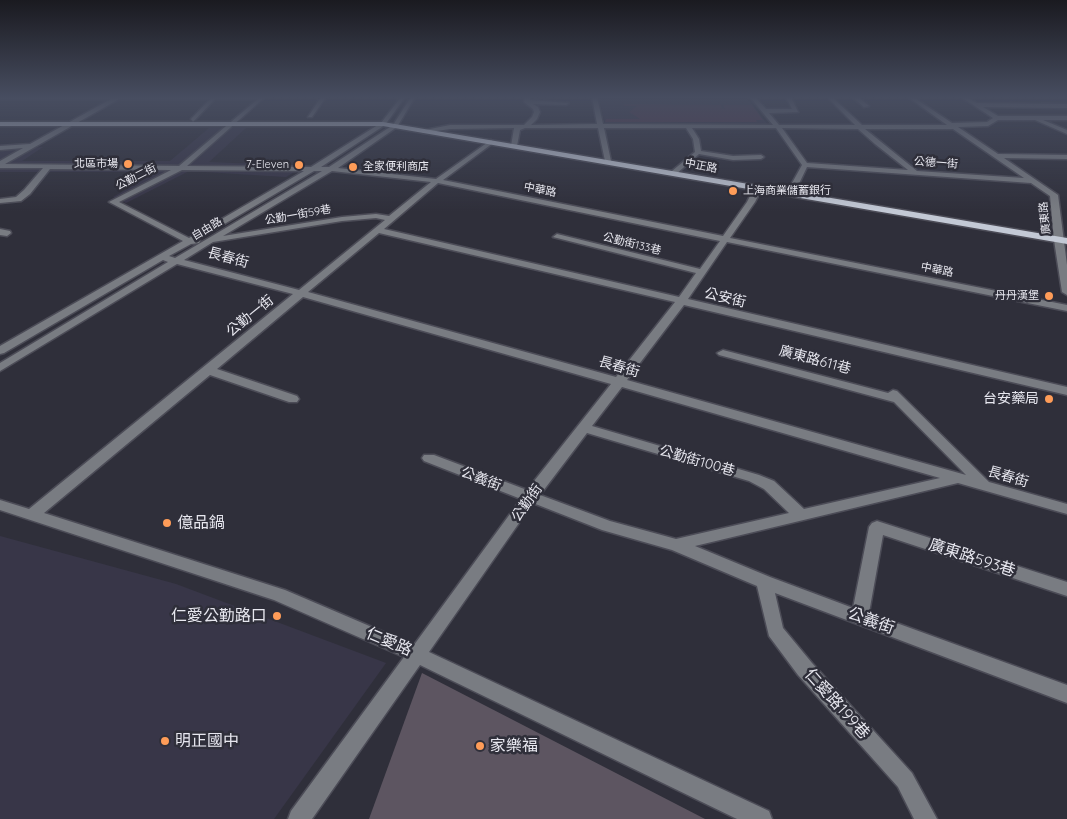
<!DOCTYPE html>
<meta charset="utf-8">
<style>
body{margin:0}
canvas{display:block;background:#2f2f3a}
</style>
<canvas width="1067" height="819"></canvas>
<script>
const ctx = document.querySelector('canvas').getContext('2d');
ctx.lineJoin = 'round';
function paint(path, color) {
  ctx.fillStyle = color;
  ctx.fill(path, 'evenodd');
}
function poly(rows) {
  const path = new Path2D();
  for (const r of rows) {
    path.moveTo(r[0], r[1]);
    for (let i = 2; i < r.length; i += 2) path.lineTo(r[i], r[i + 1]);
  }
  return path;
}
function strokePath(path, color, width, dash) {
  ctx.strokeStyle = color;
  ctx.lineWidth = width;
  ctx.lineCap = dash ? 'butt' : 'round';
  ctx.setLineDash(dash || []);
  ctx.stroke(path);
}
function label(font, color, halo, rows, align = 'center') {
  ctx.font = font + ' Quicksand,"Noto Sans TC",sans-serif';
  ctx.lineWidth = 5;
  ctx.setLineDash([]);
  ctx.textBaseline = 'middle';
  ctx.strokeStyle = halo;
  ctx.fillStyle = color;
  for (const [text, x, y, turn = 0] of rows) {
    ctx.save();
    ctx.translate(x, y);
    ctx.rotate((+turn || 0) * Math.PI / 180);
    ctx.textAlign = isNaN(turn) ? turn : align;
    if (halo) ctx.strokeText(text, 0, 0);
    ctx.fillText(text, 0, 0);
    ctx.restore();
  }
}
paint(poly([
 [599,97,746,97,768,125,605,124],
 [209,128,246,128,209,162,304,166,286,177,189,171,126,203,113,197,157,172,0,172,0,152,5,150,43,147,22,161,170,161],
 [0,536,176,584,386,663,274,819,0,819]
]), '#383648');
paint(poly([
 [624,104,721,105,722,108,720,108,725,109,723,105,752,105,763,120,756,120,757,122,605,122,606,119,640,119,629,112,637,106,624,106]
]), '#52354a');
paint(poly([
 [422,673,705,819,369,819]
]), '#5d5561');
const minor = poly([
 [0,97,265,97,187,166,311,167,381,123,401,97,405,97,385,125,321,167,329,167,393,125,411,97,415,97,397,127,338,168,436,179,491,140,494,142,493,143,443,180,723,236,747,202,755,186,758,186,762,188,755,202,730,238,1067,305,1067,311,727,242,688,299,1067,387,1067,395,684,305,627,380,966,475,894,402,719,355,717,353,723,350,888,393,893,390,897,391,989,482,1067,504,1067,514,958,483,695,546,770,577,853,608,869,527,872,523,877,521,1067,582,1067,596,883,535,869,613,1067,685,1067,703,775,593,783,628,812,663,912,773,937,819,914,819,898,787,798,675,769,636,757,586,672,550,602,530,533,503,429,652,769,811,772,819,737,819,420,665,312,819,288,819,291,811,404,657,274,600,0,510,0,500,29,509,293,294,177,264,0,371,0,363,168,262,163,260,4,353,0,354,0,346,183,241,109,202,171,170,50,169,30,194,21,201,0,203,0,199,16,197,24,190,43,168,0,168,0,161,23,148,0,150,0,146,30,144,111,99,0,99,0,97],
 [119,99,210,99,191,119,193,122,215,99,258,99,179,166,5,164,119,99],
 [182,170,304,171,189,238,119,202,182,170],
 [314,171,322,171,175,258,169,256,191,244,199,243,200,241,199,239,314,171],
 [332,171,431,182,389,216,376,214,342,217,223,236,332,171],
 [438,183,720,241,700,269,557,234,553,237,696,273,679,297,384,229,438,183],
 [376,218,385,220,299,290,184,260,213,242,342,221,376,218],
 [379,233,675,302,616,377,308,292,379,233],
 [303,297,611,384,527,490,434,455,424,455,422,458,424,461,521,499,414,645,285,590,44,513,210,375,289,402,297,402,299,399,297,396,217,369,303,297],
 [622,387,940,478,804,509,774,481,759,475,592,426,622,387],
 [587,433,749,481,764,489,789,513,676,539,610,521,540,495,587,433],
 [321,97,326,97,312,117,308,117,321,97],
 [525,97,529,97,530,100,569,103,566,105,533,104,538,107,540,112,537,119,531,125,597,124,592,97,597,97,603,124,773,125,750,97,755,97,766,109,792,109,786,97,791,97,798,112,769,113,779,125,855,125,827,97,832,97,862,125,947,125,908,97,913,97,952,123,987,122,993,118,961,97,966,97,977,103,1067,104,1067,108,983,107,998,116,1067,116,1067,120,1043,120,1067,130,1067,134,1035,120,998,120,988,126,958,127,998,154,1067,155,1067,159,1004,158,1058,195,1067,265,1067,295,1062,292,1054,240,1050,196,1031,183,807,167,794,194,790,196,786,194,802,165,776,128,692,128,699,139,701,151,733,156,761,155,764,157,761,159,733,160,699,154,675,175,672,175,672,171,695,152,693,139,686,128,604,128,611,161,608,163,605,161,598,128,525,128,520,130,517,146,514,148,511,146,514,128,450,129,423,133,420,131,450,125,524,125,532,117,534,112,533,109,524,102,525,97],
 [782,128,858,129,875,144,908,170,807,163,782,128],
 [865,129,953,129,1024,178,917,171,865,129],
 [852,97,858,97,869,106,864,107,852,97],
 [0,229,10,231,11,233,7,236,0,235,0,229]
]);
const major = poly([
 [0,122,383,122,1067,238,1067,244,383,126,0,126,0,122]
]);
strokePath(minor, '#4c4c57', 3);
strokePath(major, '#4c4c57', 3);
paint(minor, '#797c82');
paint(major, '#c3c9d5');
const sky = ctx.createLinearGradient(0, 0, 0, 211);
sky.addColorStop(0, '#1a1a20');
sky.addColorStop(0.46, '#474d60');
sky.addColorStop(1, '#474d6000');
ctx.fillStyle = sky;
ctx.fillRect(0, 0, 1067, 211);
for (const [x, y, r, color] of [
 [128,164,5,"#fe9c58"],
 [299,165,5,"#fe9c58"],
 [353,167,5,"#fe9c58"],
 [733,191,5,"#fe9c58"],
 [1049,296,5,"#fe9c58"],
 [1049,399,5,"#fe9c58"],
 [167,523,5,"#fe9c58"],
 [277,616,5,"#fe9c58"],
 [165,741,5,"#fe9c58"],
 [480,746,5,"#fe9c58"]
]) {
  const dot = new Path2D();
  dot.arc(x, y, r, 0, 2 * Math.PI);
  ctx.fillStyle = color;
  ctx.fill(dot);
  strokePath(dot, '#2f2f3a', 2);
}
label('11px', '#e7e7ef', '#2f2f3a', [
 ["公德一街",936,163,4],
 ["中正路",701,166,11],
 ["公勤二街",136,177,-27],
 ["中華路",540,190,11],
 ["公勤一街59巷",298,215,-10],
 ["廣東路",1045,218,-96],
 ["自由路",207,229,-31],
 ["公勤街133巷",632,244,14],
 ["中華路",937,270,11]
]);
label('11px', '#e7e7ef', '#2f2f3a', [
 ["北區市場",118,164],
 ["7-Eleven",289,165],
 ["全家便利商店",363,167,"left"],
 ["上海商業儲蓄銀行",743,191,"left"],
 ["丹丹漢堡",1039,296]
], 'right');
label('14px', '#e7e7ef', '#2f2f3a', [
 ["長春街",228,258,15],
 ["公安街",725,298,13],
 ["公勤一街",250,316,-39],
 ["廣東路611巷",815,360,15],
 ["長春街",619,367,16],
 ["公勤街100巷",697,461,16],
 ["長春街",1008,477,16],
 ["公義街",481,479,21],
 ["公勤街",527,503,-55]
]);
label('14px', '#e7e7ef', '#2f2f3a', [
 ["台安藥局",1039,399]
], 'right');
label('16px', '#e7e7ef', '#2f2f3a', [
 ["億品鍋",177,523],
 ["仁愛公勤路口",267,616,"right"],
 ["明正國中",175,741],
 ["家樂福",490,746]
], 'left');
label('16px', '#e7e7ef', '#2f2f3a', [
 ["廣東路593巷",972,558,18],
 ["公義街",871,621,20],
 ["仁愛路",389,642,23],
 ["仁愛路199巷",837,704,48]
]);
</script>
